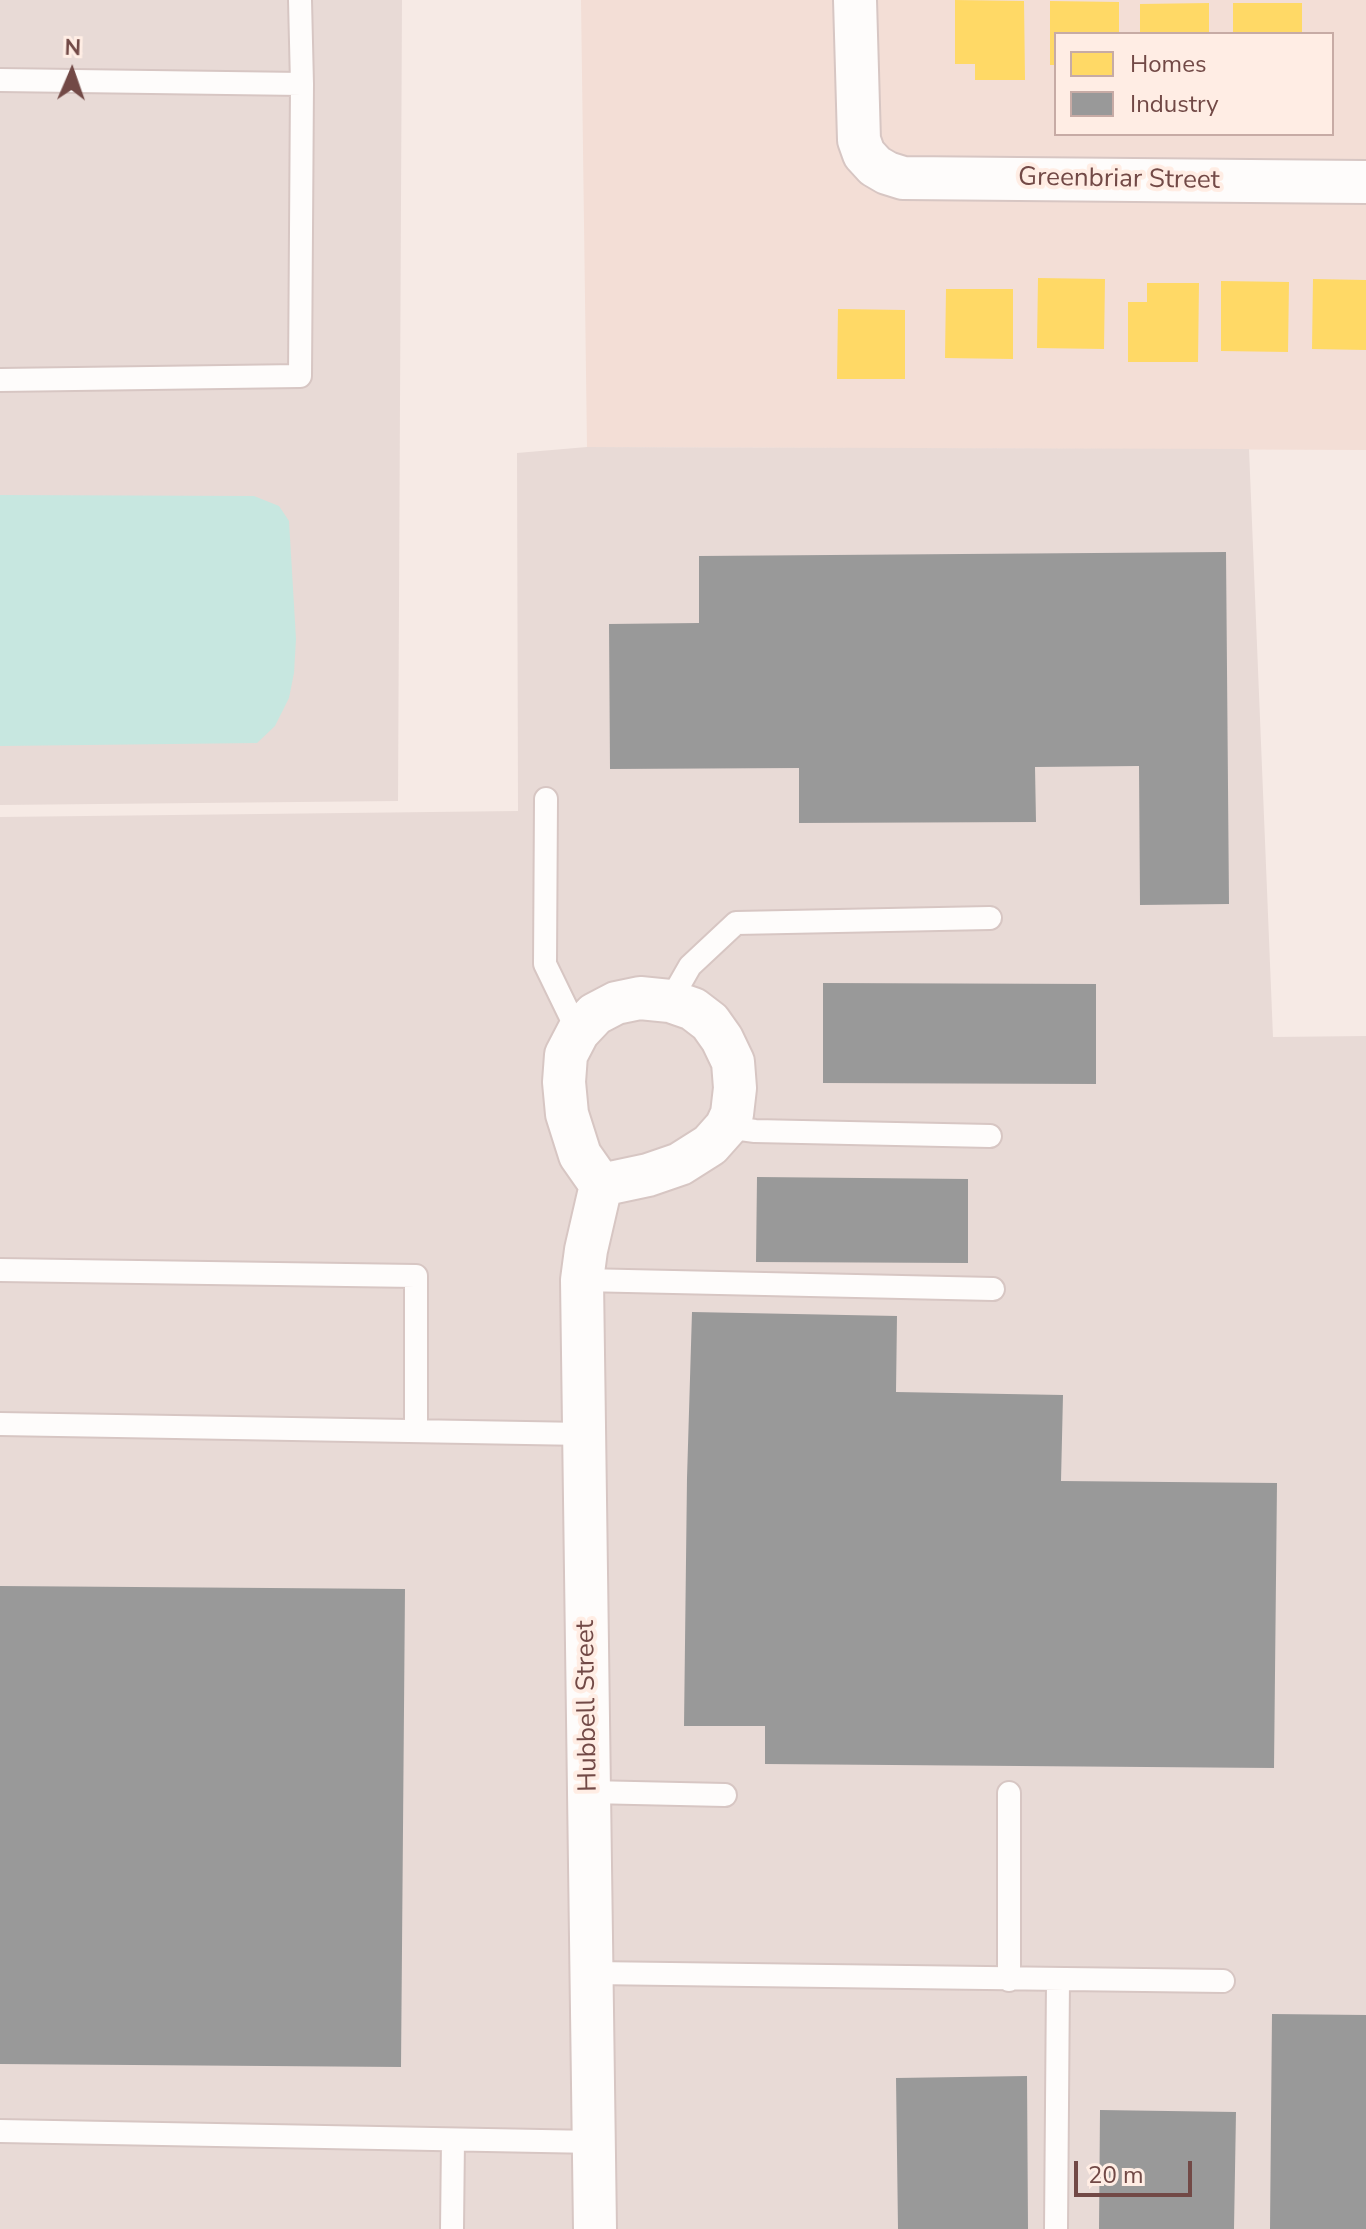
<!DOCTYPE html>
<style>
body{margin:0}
#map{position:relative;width:1366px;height:2229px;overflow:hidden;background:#f6eae5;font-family:"Nunito Sans",sans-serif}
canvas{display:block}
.legend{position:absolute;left:1054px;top:32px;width:280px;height:104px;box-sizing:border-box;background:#ffede4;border:2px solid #c7aba5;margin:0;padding:10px 14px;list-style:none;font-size:24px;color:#724946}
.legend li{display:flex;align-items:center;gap:16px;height:40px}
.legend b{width:40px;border:2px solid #c7aba5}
.north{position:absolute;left:32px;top:32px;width:80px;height:80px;-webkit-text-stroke:6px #ffede4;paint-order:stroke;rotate:2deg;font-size:22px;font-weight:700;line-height:32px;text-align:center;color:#724946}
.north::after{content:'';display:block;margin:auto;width:28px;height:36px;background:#724946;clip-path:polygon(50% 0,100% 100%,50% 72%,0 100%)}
.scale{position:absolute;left:1074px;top:2161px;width:118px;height:36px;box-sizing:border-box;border:4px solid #724946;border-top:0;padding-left:10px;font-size:24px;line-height:28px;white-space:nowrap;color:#724946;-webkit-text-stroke:6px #ffede4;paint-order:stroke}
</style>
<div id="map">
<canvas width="1366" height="2229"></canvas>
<ul class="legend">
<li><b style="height:22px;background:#ffd966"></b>Homes</li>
<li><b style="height:22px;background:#999"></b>Industry</li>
</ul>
<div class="north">N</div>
<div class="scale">20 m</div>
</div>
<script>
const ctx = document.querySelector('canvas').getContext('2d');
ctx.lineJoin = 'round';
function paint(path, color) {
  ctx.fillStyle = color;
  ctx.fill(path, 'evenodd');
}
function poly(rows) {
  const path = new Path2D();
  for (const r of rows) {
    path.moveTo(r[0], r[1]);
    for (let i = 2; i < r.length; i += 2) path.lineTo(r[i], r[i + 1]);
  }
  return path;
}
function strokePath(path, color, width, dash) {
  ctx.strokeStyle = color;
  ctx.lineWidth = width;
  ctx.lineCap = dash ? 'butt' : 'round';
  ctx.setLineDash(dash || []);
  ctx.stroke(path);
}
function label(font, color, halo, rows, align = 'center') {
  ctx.font = font + ' "Nunito Sans",sans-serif';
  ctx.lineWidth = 8;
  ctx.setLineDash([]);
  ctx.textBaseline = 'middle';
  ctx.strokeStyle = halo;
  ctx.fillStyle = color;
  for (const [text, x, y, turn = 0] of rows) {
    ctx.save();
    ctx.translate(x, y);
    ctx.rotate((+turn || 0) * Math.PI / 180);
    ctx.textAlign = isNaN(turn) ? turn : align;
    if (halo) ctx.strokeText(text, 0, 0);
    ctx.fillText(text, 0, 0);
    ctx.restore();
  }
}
paint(poly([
 [581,0,1366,0,1366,450,587,447],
 [1056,34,1332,34,1332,134,1056,134]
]), '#f3ded6');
paint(poly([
 [0,0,402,0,398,801,0,805],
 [587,447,1249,449,1273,1037,1366,1036,1366,2229,0,2229,0,817,518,811,517,453]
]), '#e8dad6');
paint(poly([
 [0,495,254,496,279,506,289,521,296,639,294,673,289,698,275,726,257,743,0,746]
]), '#c7e7e0');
paint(poly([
 [955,0,1024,1,1025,80,975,80,975,64,955,64],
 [1050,1,1119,2,1119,34,1056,34,1056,65,1050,65],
 [1209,3,1209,34,1140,34,1140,4],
 [1233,3,1302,3,1302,34,1233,34],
 [1038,278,1105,279,1104,349,1037,348],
 [1313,279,1366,280,1366,350,1312,349],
 [1221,281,1289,282,1288,352,1221,351],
 [1147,283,1199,283,1198,362,1128,362,1128,302,1147,302],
 [946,289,1013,289,1013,359,945,358],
 [838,309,905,310,905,379,837,379]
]), '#ffd966');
paint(poly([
 [1226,552,1229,904,1140,905,1139,766,1035,767,1036,822,799,823,799,768,610,769,609,624,699,623,699,556],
 [823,983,1096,984,1096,1084,823,1083],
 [757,1177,968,1179,968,1263,756,1262],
 [692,1312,897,1316,896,1392,1063,1395,1061,1481,1277,1483,1274,1768,765,1764,765,1726,684,1726,687,1478],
 [0,1586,405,1589,401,2067,0,2064],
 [1272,2014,1366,2015,1366,2229,1270,2229],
 [1027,2076,1028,2229,898,2229,896,2078],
 [1100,2110,1236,2112,1234,2229,1099,2229]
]), '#999');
const service = poly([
 [0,80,302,84],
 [0,380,300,376,302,84,300,0],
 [546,799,545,964,578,1032],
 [670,1001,690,966,736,923,990,918],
 [726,1127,755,1131,990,1136],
 [0,1270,416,1276,416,1431],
 [582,1280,993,1289],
 [0,1424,584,1434],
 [589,1792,725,1795],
 [591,1973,1223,1981],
 [1009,1980,1009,1793],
 [0,2131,595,2142],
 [452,2229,453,2140],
 [1056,2229,1058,1980]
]);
const minor = poly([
 [855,0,859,140,864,154,875,166,887,173,903,178,1366,182],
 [595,2229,582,1280,586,1250,601,1185,648,1175,680,1164,710,1145,726,1127,732,1114,735,1088,733,1062,722,1039,710,1022,693,1009,670,1001,640,998,616,1003,595,1014,578,1032,566,1055,564,1082,567,1114,580,1155,601,1185]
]);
strokePath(service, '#d7c6c3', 26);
strokePath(minor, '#d7c6c3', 46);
strokePath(service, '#fefcfb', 22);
strokePath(minor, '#fefcfb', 42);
label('26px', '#724946', '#ffede4', [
 ["Greenbriar Street",1119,180,1],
 ["Hubbell Street",588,1706,-91]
]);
</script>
